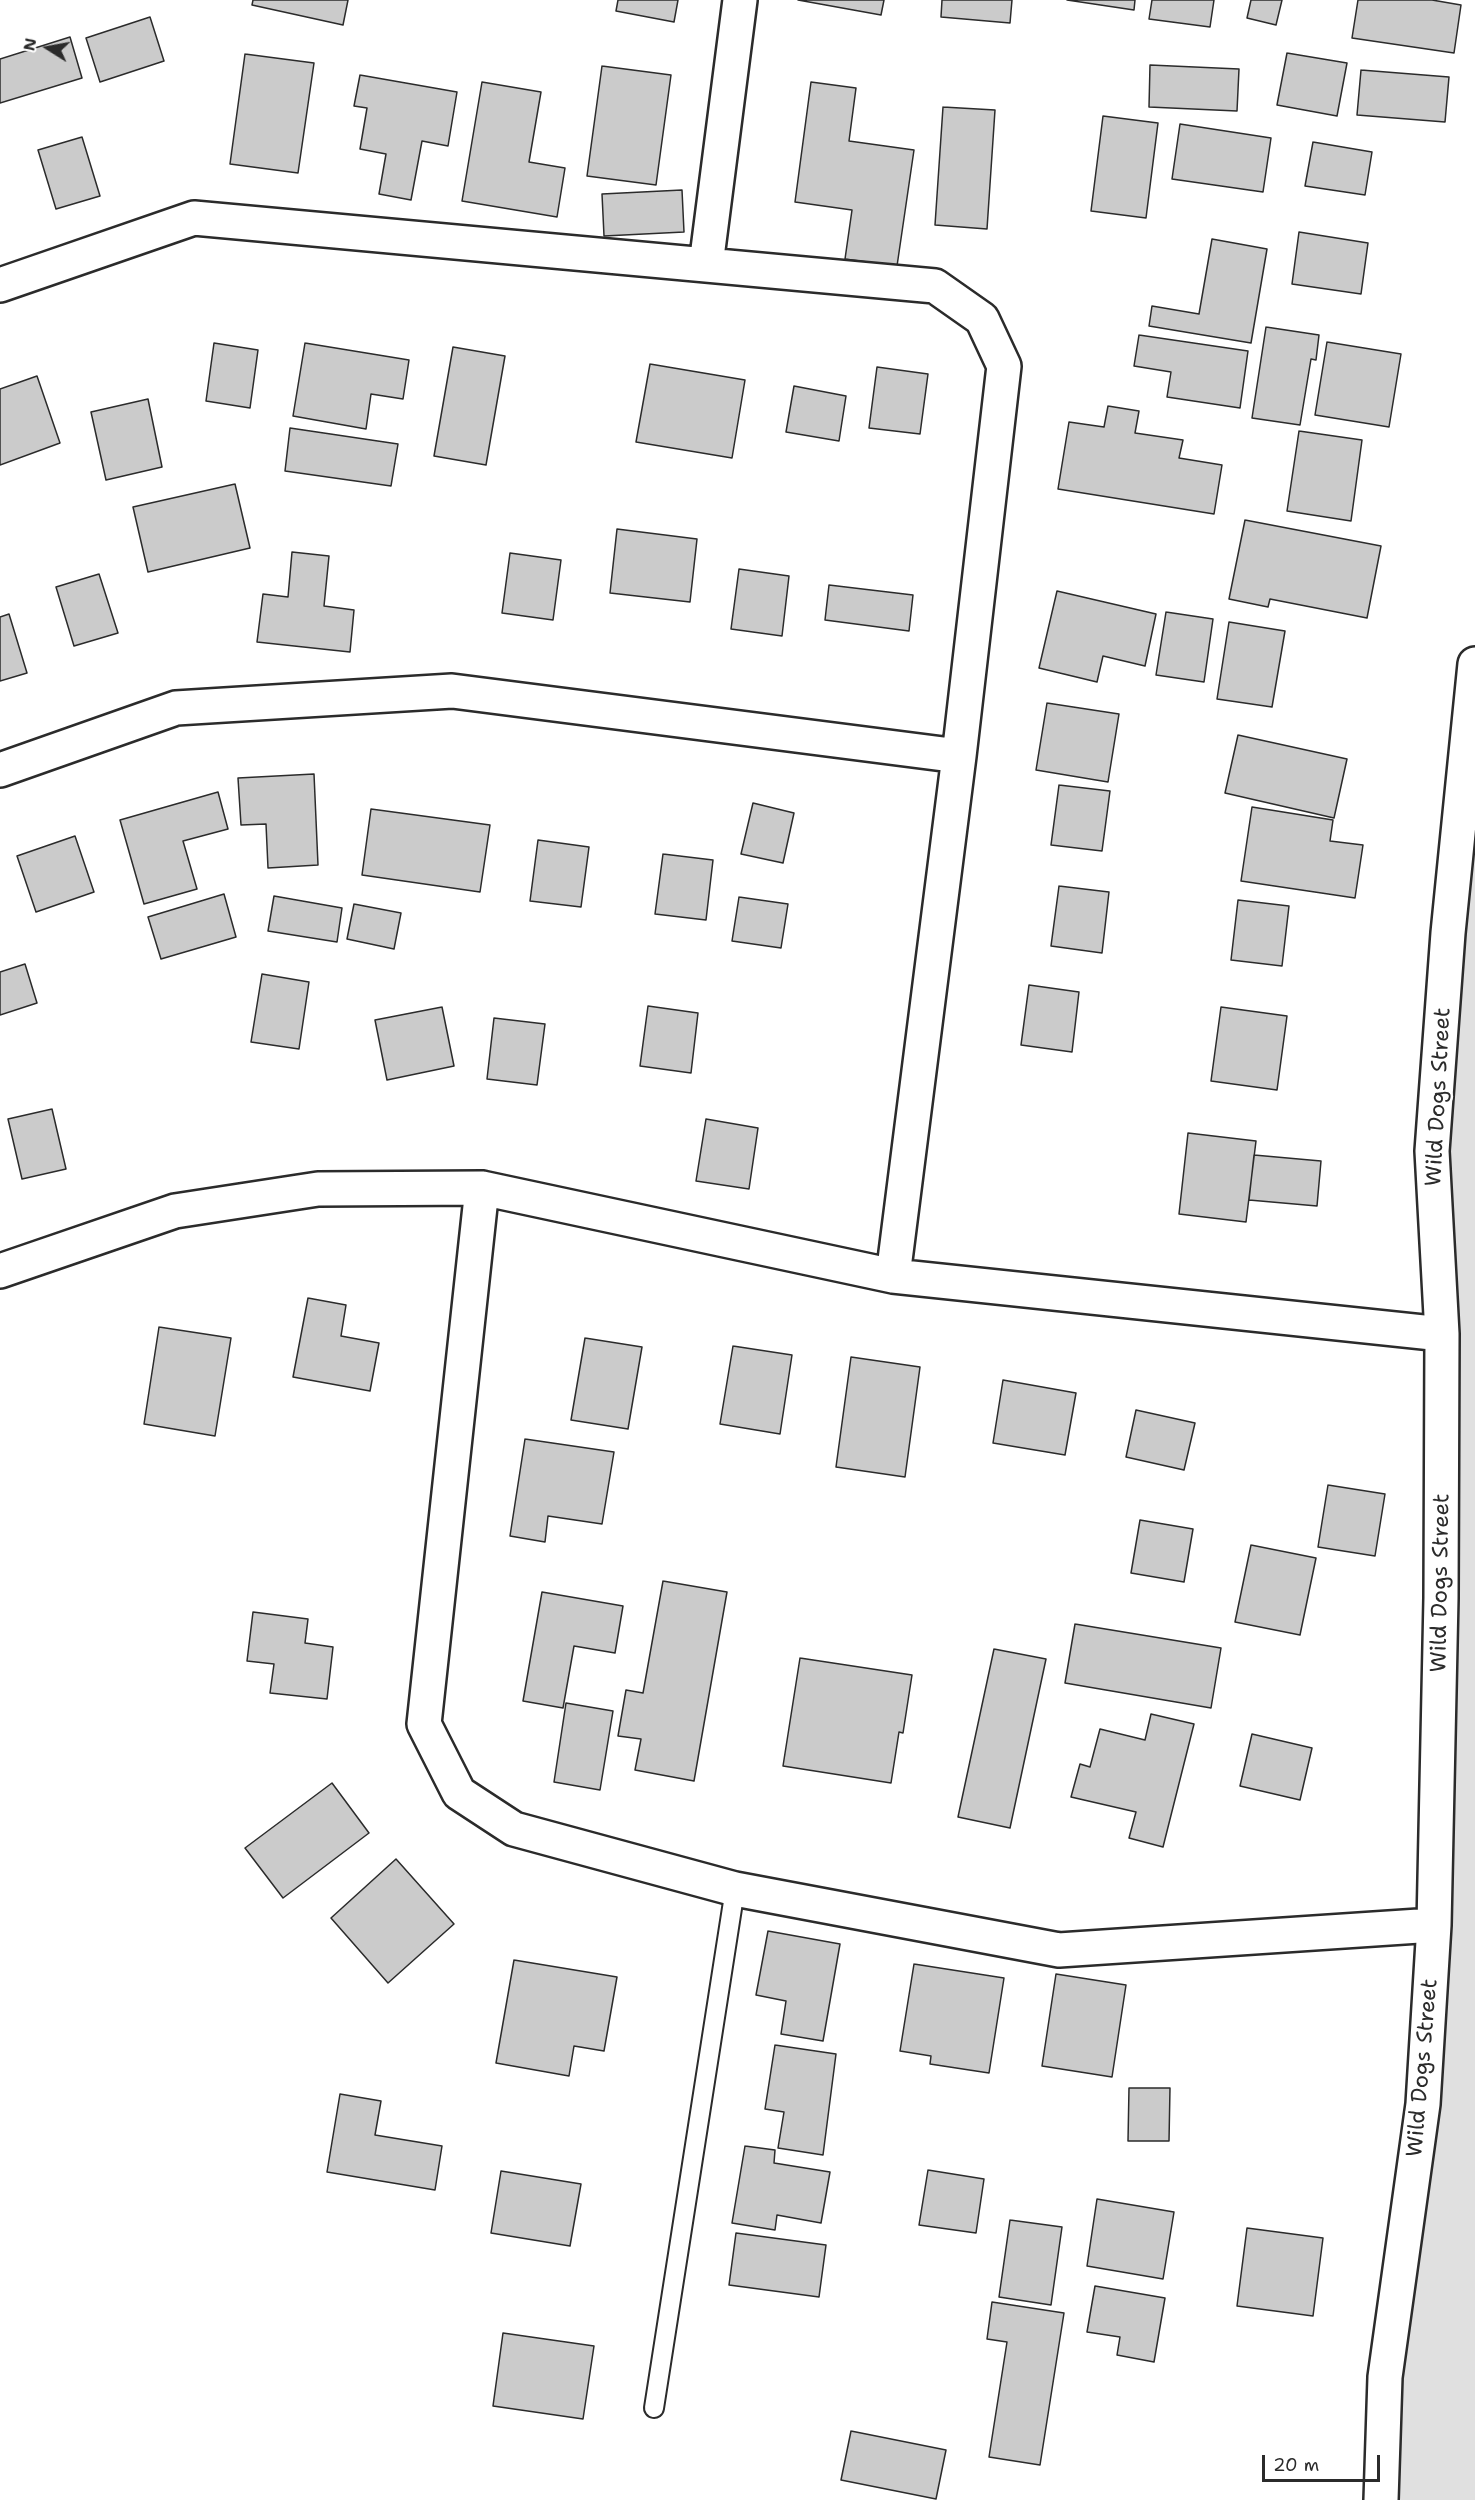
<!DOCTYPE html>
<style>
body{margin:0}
#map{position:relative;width:1475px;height:2500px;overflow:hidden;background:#fff;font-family:"Shantell Sans",sans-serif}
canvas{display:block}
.north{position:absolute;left:18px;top:18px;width:60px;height:60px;-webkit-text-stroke:4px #fff;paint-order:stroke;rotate:281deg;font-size:16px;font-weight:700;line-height:24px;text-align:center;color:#2b2b2b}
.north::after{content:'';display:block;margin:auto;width:21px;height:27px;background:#2b2b2b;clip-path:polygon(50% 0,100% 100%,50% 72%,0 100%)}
.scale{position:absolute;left:1262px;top:2455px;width:118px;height:27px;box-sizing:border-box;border:3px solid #2b2b2b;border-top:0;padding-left:8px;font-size:18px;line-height:21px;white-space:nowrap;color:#2b2b2b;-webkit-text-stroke:4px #fff;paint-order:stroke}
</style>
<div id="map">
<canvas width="1475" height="2500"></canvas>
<div class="north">N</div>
<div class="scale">20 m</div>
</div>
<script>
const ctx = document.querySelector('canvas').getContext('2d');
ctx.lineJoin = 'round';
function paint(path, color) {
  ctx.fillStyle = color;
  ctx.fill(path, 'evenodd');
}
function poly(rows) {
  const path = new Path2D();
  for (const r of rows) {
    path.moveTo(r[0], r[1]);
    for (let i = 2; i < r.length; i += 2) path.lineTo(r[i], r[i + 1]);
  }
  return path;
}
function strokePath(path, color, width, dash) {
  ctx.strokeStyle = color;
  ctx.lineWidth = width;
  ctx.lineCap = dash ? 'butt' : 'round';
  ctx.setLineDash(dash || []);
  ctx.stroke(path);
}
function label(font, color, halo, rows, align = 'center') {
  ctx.font = font + ' "Shantell Sans",sans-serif';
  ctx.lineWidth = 5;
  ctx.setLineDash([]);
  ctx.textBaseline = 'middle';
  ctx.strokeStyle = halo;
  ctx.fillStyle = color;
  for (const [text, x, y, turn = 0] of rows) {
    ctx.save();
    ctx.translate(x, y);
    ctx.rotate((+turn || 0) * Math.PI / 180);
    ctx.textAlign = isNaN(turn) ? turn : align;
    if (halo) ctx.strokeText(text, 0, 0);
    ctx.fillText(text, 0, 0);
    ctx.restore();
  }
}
paint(poly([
 [1475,664,1475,2500,1381,2500,1423,2104,1432,1151]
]), '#e0e0e0');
const building = poly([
 [253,0,348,0,343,25,252,5,253,0],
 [618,0,678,0,674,22,616,11,618,0],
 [798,0,884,0,881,15,798,0],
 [942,0,1012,0,1010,23,941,17,942,0],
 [1067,0,1135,0,1134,10,1067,0],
 [1152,0,1214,0,1210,27,1149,19,1152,0],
 [1251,0,1282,0,1276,25,1247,18,1251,0],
 [1358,0,1432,0,1461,5,1454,53,1352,38,1358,0],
 [150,17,164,61,100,82,86,38,150,17],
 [70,37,82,78,0,103,0,59,70,37],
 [1287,53,1347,63,1337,116,1277,105,1287,53],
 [245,54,314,63,298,173,230,164,245,54],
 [1150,65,1239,69,1237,111,1149,107,1150,65],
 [602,66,671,75,656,185,587,176,602,66],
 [1361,70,1449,77,1445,122,1357,115,1361,70],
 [360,75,457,92,448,146,422,141,411,200,379,194,386,154,360,149,367,108,354,106,360,75],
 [482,82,541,92,529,162,565,168,557,217,462,201,482,82],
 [811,82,856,88,849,141,914,150,897,266,845,259,852,210,795,202,811,82],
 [943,107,995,110,987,229,935,225,943,107],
 [1103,116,1158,123,1146,218,1091,211,1103,116],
 [1180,124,1271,138,1263,192,1172,179,1180,124],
 [82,137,100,196,56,209,38,150,82,137],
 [1313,142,1372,152,1365,195,1305,186,1313,142],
 [682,190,684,232,604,236,602,194,682,190],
 [1299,232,1368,243,1361,294,1292,284,1299,232],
 [1212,239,1267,249,1251,343,1149,326,1152,306,1199,314,1212,239],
 [1266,327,1319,335,1316,360,1311,359,1300,425,1252,418,1266,327],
 [1139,335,1248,351,1240,408,1167,397,1171,372,1134,366,1139,335],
 [1327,342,1401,354,1389,427,1315,415,1327,342],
 [214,343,258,350,250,408,206,401,214,343],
 [305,343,409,360,403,399,371,394,366,429,293,416,305,343],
 [453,347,505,356,486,465,434,456,453,347],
 [650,364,745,380,732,458,636,442,650,364],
 [877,367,928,374,920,434,869,428,877,367],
 [37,376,60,443,0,465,0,389,37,376],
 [794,386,846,396,839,441,786,432,794,386],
 [148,399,162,467,106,480,91,412,148,399],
 [1108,406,1139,411,1135,433,1183,440,1179,458,1222,465,1214,514,1058,489,1069,422,1104,427,1108,406],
 [290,428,398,444,391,486,285,471,290,428],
 [1299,431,1362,440,1351,521,1287,511,1299,431],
 [235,484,250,548,148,572,133,507,235,484],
 [1245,520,1381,546,1367,618,1270,599,1268,607,1229,599,1245,520],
 [617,529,697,539,690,602,610,593,617,529],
 [292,552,329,556,324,606,354,610,350,652,257,642,263,594,288,597,292,552],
 [510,553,561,560,553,620,502,613,510,553],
 [739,569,789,576,782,636,731,629,739,569],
 [99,574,118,633,74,646,56,587,99,574],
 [829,585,913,595,909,631,825,620,829,585],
 [1057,591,1156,614,1145,666,1103,656,1097,682,1039,668,1057,591],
 [1166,612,1213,619,1204,682,1156,675,1166,612],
 [9,614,27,673,0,681,0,617,9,614],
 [1229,622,1285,631,1272,707,1217,699,1229,622],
 [1047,703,1119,714,1108,782,1036,770,1047,703],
 [1238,735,1347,759,1334,818,1225,793,1238,735],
 [314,774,318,865,268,868,266,824,241,825,238,778,314,774],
 [1059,785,1110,791,1102,851,1051,845,1059,785],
 [218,792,228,829,183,841,197,889,144,904,120,820,218,792],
 [753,803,794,813,783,863,741,854,753,803],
 [1252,807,1333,820,1330,841,1363,845,1355,898,1241,881,1252,807],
 [371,809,490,825,480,892,362,875,371,809],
 [75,836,94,892,36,912,17,856,75,836],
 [538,840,589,847,581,907,530,901,538,840],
 [663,854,713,860,706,920,655,914,663,854],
 [1059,886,1109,892,1102,953,1051,946,1059,886],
 [224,894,236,937,161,959,148,917,224,894],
 [274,896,342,908,337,942,268,931,274,896],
 [739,897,788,904,781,948,732,941,739,897],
 [1238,900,1289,906,1282,966,1231,960,1238,900],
 [354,904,401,913,394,949,347,939,354,904],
 [25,964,37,1003,0,1015,0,972,25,964],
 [262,974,309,982,299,1049,251,1042,262,974],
 [1029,985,1079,992,1072,1052,1021,1045,1029,985],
 [648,1006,698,1013,691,1073,640,1066,648,1006],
 [442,1007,454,1066,387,1080,375,1020,442,1007],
 [1221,1007,1287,1016,1277,1090,1211,1081,1221,1007],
 [494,1018,545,1024,537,1085,487,1079,494,1018],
 [52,1109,66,1169,22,1179,8,1119,52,1109],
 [706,1119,758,1128,749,1189,696,1181,706,1119],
 [1188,1133,1256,1141,1246,1222,1179,1214,1188,1133],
 [1254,1155,1321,1161,1317,1206,1249,1200,1254,1155],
 [308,1298,346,1305,341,1336,379,1343,370,1391,293,1377,308,1298],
 [159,1327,231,1338,215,1436,144,1424,159,1327],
 [585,1338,642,1347,628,1429,571,1420,585,1338],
 [733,1346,792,1355,780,1434,720,1424,733,1346],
 [851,1357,920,1367,905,1477,836,1467,851,1357],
 [1003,1380,1076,1393,1065,1455,993,1443,1003,1380],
 [1136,1410,1195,1423,1184,1470,1126,1457,1136,1410],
 [525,1439,614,1452,602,1524,548,1516,545,1542,510,1536,525,1439],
 [1328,1485,1385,1494,1375,1556,1318,1547,1328,1485],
 [1140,1520,1193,1529,1184,1582,1131,1573,1140,1520],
 [1251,1545,1316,1558,1300,1635,1235,1622,1251,1545],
 [663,1581,727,1592,694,1781,635,1770,641,1739,618,1736,626,1690,643,1693,663,1581],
 [542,1592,623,1606,615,1653,574,1646,563,1708,523,1701,542,1592],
 [253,1612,308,1619,305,1643,333,1647,327,1699,270,1693,274,1664,247,1661,253,1612],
 [1075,1624,1221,1648,1211,1708,1065,1683,1075,1624],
 [994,1649,1046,1659,1010,1828,958,1817,994,1649],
 [800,1658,912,1675,903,1733,899,1732,891,1783,783,1766,800,1658],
 [566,1703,613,1711,600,1790,554,1782,566,1703],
 [1151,1714,1194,1724,1163,1847,1129,1838,1136,1812,1071,1797,1080,1764,1090,1767,1100,1729,1145,1740,1151,1714],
 [1252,1734,1312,1748,1300,1800,1240,1786,1252,1734],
 [332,1783,369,1833,283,1898,245,1848,332,1783],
 [396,1859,454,1924,388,1983,331,1918,396,1859],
 [768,1931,840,1944,823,2041,781,2034,786,2001,756,1995,768,1931],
 [514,1960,617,1977,604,2051,574,2046,569,2076,496,2063,514,1960],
 [914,1964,1004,1978,989,2073,930,2064,931,2056,900,2051,914,1964],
 [1056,1974,1126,1985,1112,2077,1042,2066,1056,1974],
 [775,2045,836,2054,823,2155,778,2148,784,2112,765,2109,775,2045],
 [1129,2088,1170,2088,1169,2141,1128,2141,1129,2088],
 [340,2094,381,2101,375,2135,442,2146,435,2190,327,2172,340,2094],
 [745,2146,775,2150,774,2163,830,2172,821,2223,777,2215,775,2230,732,2223,745,2146],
 [928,2170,984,2179,976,2233,919,2225,928,2170],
 [501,2171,581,2184,570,2246,491,2233,501,2171],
 [1097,2199,1174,2212,1163,2279,1087,2266,1097,2199],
 [1010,2220,1062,2227,1051,2305,999,2297,1010,2220],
 [1247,2228,1323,2238,1313,2316,1237,2306,1247,2228],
 [736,2233,826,2245,819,2297,729,2285,736,2233],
 [1095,2286,1165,2298,1154,2362,1117,2355,1120,2337,1087,2332,1095,2286],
 [992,2302,1064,2313,1040,2465,989,2457,1007,2342,987,2339,992,2302],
 [503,2333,594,2346,583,2419,493,2406,503,2333],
 [851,2431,946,2450,936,2499,841,2480,851,2431]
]);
paint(building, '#cbcbcb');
strokePath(building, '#2b2b2b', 1.5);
const service = poly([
 [654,2408,735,1889]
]);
const minor = poly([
 [706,265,740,0],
 [0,285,194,218,935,286,982,319,1004,366,959,756,893,1276],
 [0,770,176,708,452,691,959,756],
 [482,1188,424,1724,459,1793,514,1829,735,1889,1059,1950,1434,1925],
 [0,1271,175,1211,318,1189,482,1188,893,1276,1442,1334],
 [1381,2500,1385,2377,1423,2104,1434,1925,1441,1598,1442,1334,1432,1151,1448,933,1475,664]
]);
strokePath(service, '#2b2b2b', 22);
strokePath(minor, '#2b2b2b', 38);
strokePath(service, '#fff', 18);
strokePath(minor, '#fff', 33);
label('22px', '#2b2b2b', '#fff', [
 ["Wild Dogs Street",1439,1097,-87],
 ["Wild Dogs Street",1441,1583,-89],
 ["Wild Dogs Street",1423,2068,-85]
]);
</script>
